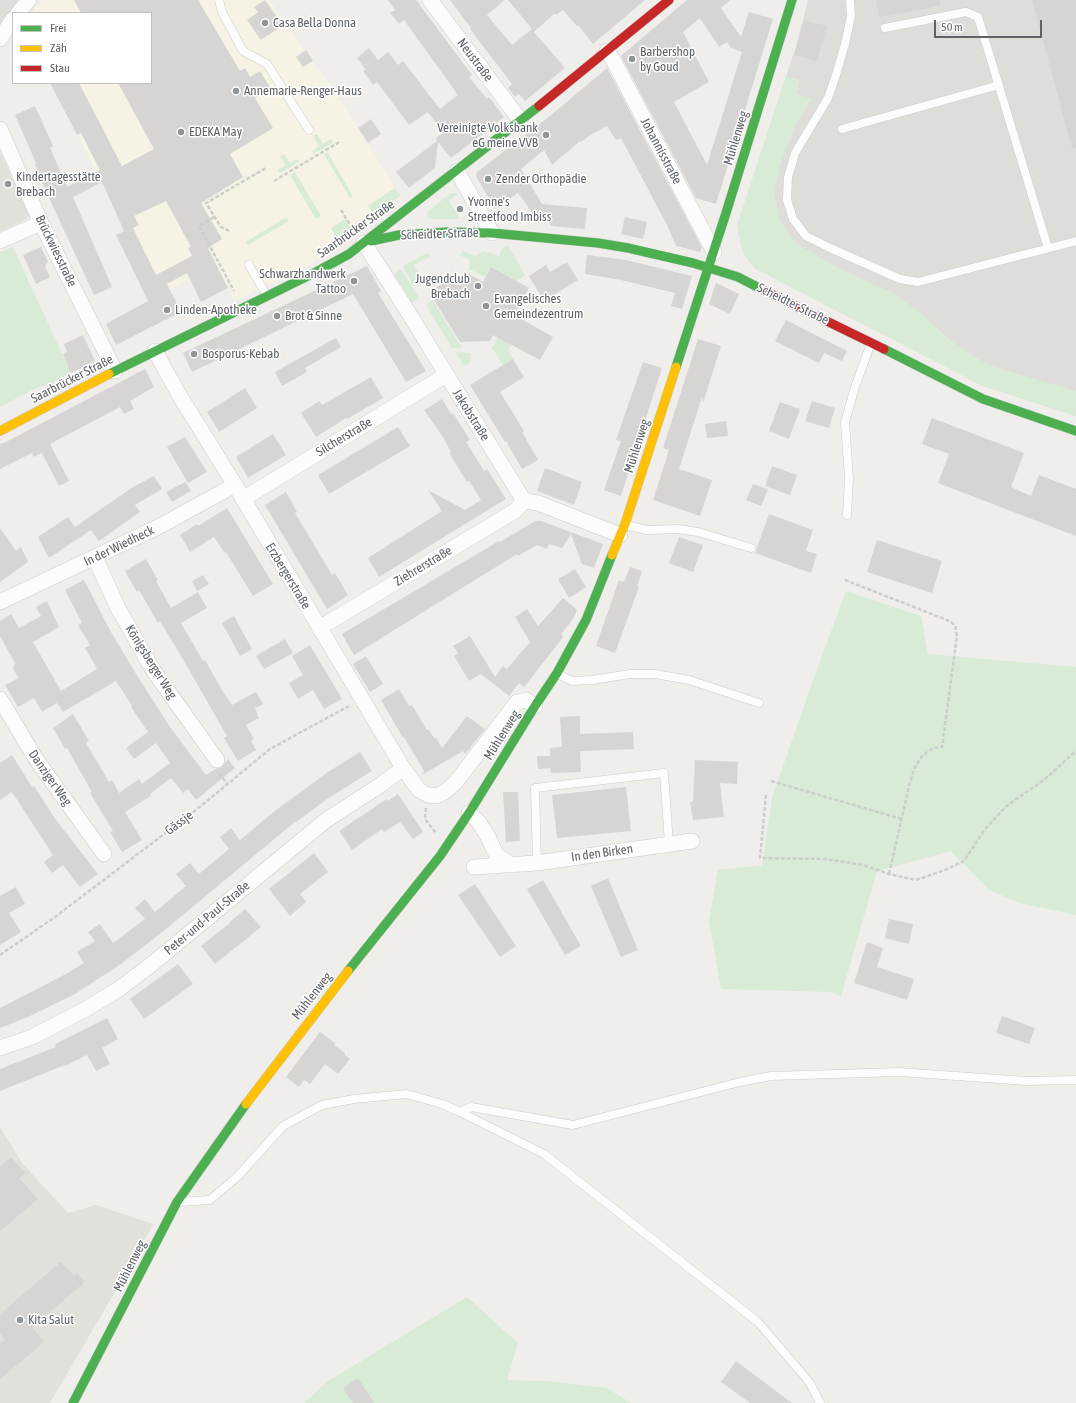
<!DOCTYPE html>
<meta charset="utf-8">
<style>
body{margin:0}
#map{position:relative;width:1076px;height:1403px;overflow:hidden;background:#efeeea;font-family:"Asap Condensed",sans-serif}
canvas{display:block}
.legend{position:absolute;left:12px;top:12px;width:140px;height:72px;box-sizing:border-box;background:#fff;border:1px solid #bfc1c3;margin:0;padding:5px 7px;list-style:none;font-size:12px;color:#5f6368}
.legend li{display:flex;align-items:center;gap:8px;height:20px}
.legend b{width:20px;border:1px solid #bfc1c3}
.scale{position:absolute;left:934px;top:20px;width:108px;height:18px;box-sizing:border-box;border:2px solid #5f6368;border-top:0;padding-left:5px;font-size:12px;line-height:14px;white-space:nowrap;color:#5f6368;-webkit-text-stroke:3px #fff;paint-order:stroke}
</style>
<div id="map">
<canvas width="1076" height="1403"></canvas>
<ul class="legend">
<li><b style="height:5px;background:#4caf50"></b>Frei</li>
<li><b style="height:5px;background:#ffc107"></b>Zäh</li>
<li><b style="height:5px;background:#c62828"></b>Stau</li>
</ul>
<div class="scale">50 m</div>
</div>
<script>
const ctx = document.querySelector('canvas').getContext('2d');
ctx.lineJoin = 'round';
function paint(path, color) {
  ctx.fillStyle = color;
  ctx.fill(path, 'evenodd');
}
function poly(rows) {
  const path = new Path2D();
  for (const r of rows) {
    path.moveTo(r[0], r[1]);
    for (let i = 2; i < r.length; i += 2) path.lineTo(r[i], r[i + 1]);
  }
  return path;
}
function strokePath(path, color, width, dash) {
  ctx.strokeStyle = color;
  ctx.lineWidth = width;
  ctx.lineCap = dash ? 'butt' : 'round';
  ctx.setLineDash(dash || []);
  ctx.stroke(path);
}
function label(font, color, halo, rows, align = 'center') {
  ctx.font = font + ' "Asap Condensed",sans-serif';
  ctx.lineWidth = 3;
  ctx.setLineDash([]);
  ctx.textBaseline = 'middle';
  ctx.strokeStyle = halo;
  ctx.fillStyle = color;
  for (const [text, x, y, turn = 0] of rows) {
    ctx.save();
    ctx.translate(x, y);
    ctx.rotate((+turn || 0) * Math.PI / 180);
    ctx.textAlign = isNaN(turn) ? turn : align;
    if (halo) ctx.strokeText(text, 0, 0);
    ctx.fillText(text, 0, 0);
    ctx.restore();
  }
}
paint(poly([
 [43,0,269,0,337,95,401,196,348,242,309,265,235,301,217,266,148,301,116,235,124,230,108,194,50,83,151,83,151,13,31,13]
]), '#f7f3e4');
paint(poly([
 [0,0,29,0,0,39],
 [808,0,1076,0,1076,416,983,386,756,269,747,259,742,249,737,226,793,55,794,54]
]), '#dfddda');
paint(poly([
 [0,151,30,217,0,232],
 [0,1127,22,1163,68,1213,96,1205,153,1224,123,1278,50,1403,0,1403]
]), '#e2e0da');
paint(poly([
 [786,76,800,80,796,94,812,99,795,126,780,165,774,196,780,221,797,244,840,269,891,292,920,312,951,341,988,365,1076,391,1076,416,983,386,756,269,747,259,742,249,737,226],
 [317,134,323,144,331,139,333,143,313,154,312,151,319,146,313,136],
 [328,153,353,196,350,198,324,154],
 [284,154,290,163,297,159,299,162,280,173,278,170,286,165,280,156],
 [295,172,321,216,316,219,290,175],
 [395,188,401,196,354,227,353,226,372,213,368,206],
 [451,193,455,193,458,194,449,201,460,219,433,219,429,218,427,215,428,211],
 [286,217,289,221,248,245,246,242],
 [345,219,351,229,336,238,331,228],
 [508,245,525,275,516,281,491,267,485,277,469,269,470,260,459,255,464,251,475,256,484,251,499,256,502,248],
 [13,247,71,373,50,384,36,388,0,407,0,252],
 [427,253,431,256,414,265,422,280,413,285,403,266],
 [401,269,419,298,412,303,394,274],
 [433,300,433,301,462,348,452,348,426,305],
 [502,330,512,345,508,350,513,359,503,365,492,348],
 [455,352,471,353,470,363,464,366],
 [846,591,921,616,928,654,1076,667,1076,915,1020,903,989,890,951,851,877,871,841,996,831,992,721,989,709,921,718,870,762,865,772,798,812,683],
 [467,1297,518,1343,507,1380,548,1381,607,1388,631,1403,304,1403,328,1381]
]), '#d8ebd6');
paint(poly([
 [74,0,198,0,240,71,245,68,250,77,260,71,271,89,255,98,273,128,230,154,243,177,201,203,222,239,208,248,228,288,201,302,187,273,167,284,181,312,116,345,106,324,148,301,116,235,124,231,102,182,73,197,112,287,94,295,50,200,35,164,36,163,15,115,35,106,53,146,50,148,67,187,100,170,81,133,77,135,50,83,79,83,122,166,154,149,118,83,151,83,151,13,81,13],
 [166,201,191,247,188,248,192,256,156,275,133,228,139,225,134,216],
 [265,0,283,25,261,40,247,20,258,12,254,7],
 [388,0,416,0,472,75,469,77,487,99,489,97,504,117,451,158,438,142,435,168,409,188,396,172,437,141,436,138,443,133,428,112,409,125,377,82,373,85,363,71,366,70,357,58,369,48,378,60,388,52,398,65,403,61,440,109,458,95,404,20,399,24,390,13,395,10],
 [450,0,505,0,487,15,512,45,532,29,508,0,645,0,593,44,578,25,577,26,563,10,556,15,555,13,534,32,565,68,525,101,519,94,515,97,508,88,512,84,470,29,471,28],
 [687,0,730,0,721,8,741,37,749,12,773,19,716,204,696,198,621,56],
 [700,18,719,47,727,42,731,48,742,52,707,165,674,102,709,82,683,32],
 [876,0,940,0,940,6,879,17],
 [1032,0,1076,0,1076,148,1072,148],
 [804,20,827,26,817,61,794,55],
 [306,50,313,61,303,67,296,57],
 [607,68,702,248,700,252,676,246,668,227,621,138,616,140,607,126,590,135,581,142,580,141,552,165,544,150,521,169,542,204,587,208,585,229,551,226,543,214,537,219,518,193,495,209,476,176,477,172,550,116],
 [371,119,381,134,368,143,358,128],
 [625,217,647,222,643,239,621,234],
 [41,247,48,262,45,266,50,277,36,284,23,255],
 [587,255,626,260,692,276,682,309,671,306,675,293,621,280,585,274],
 [567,262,578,280,544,301,529,276,546,265,550,272],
 [367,266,381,291,378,293,426,371,406,382,353,294,192,372,183,353],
 [491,267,529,288,514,315,553,337,540,360,493,335,490,341,460,342,429,292,446,281,452,284,469,274,483,282],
 [716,283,739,294,730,314,709,304],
 [786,320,847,351,842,361,824,353,819,363,775,341],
 [83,335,95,361,71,373,63,354,67,352,64,344],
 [336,338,341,347,305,368,307,372,282,386,275,372],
 [698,339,721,346,703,403,702,397,679,469,712,480,700,516,653,500,669,450,663,448],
 [513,359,524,377,500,392,524,431,522,432,538,460,522,469,506,441,505,442,470,385],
 [643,362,662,368,621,496,604,490,621,441,616,440],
 [145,369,154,387,130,401,134,409,124,414,120,407,50,444,69,481,59,486,42,453,34,457,32,453,0,469,0,444,6,442],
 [371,377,383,398,347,419,346,418,316,437,301,413,319,401,322,405],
 [245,388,257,408,219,432,207,412],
 [442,399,451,414,453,413,470,440,466,442,484,471,487,469,506,499,379,577,368,558,442,511,428,490,465,510,481,500,469,481,467,482,449,453,451,452,443,437,424,410],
 [812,401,835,408,829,428,805,421],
 [780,402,800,409,789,439,769,431],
 [932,418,1024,453,1011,487,1031,496,1039,475,1076,489,1076,536,938,483,949,454,922,444],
 [726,421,728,436,707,438,705,424],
 [398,427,410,446,329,494,318,475],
 [273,434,286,455,248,478,236,457],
 [185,437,207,472,188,483,167,447],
 [772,466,797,475,790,495,765,486],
 [545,468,582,482,574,505,537,491],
 [154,476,162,489,135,505,140,512,99,541,91,530,49,558,38,537,68,517,75,527,133,487],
 [185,482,191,491,172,502,166,492],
 [753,484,768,489,761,506,746,500],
 [286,492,297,512,295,513,332,575,335,573,348,595,327,609,265,505],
 [227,508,273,584,253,596,226,552,225,553,214,537,190,552,180,535,197,524,198,526],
 [769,514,813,530,806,551,817,554,811,573,755,553],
 [535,521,541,521,603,544,594,568,582,564,571,534,562,548,549,544,547,549,537,545,518,556,517,554,354,655,342,634,499,541,500,542],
 [0,528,16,551,21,547,28,562,0,582],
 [679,537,703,545,693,572,669,563],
 [877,540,942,561,932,593,867,572],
 [146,559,158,580,156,581,171,608,198,592,207,608,181,623,203,661,205,660,223,692,232,705,256,692,263,704,255,708,259,718,246,725,254,739,251,741,256,750,238,761,224,738,227,736,181,656,160,621,158,623,139,590,137,592,125,571],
 [630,567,642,571,637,586,639,587,615,653,596,646,619,580,624,582],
 [575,569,586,587,569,598,558,579],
 [203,575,209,584,197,591,192,581],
 [84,580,111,632,138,677,170,727,206,775,215,769,222,767,228,759,235,768,196,800,188,789,183,793,171,778,150,794,151,796,125,812,142,840,122,852,110,832,113,831,90,793,92,792,67,748,65,749,53,728,73,714,89,741,86,743,109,782,112,780,119,793,139,779,142,784,170,763,156,743,134,759,126,748,148,732,131,707,132,706,116,681,63,712,57,703,42,712,34,698,18,707,5,685,19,678,13,669,15,663,0,636,0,621,11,614,19,628,41,616,36,607,47,601,59,627,33,642,61,691,97,669,85,648,90,645,78,625,82,623,65,590],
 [563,598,577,610,575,615,570,623,561,634,563,636,561,640,524,687,519,683,509,696,481,674,469,681,454,656,458,653,453,646,470,636,495,677,503,666,507,669,530,642,515,617,527,609,538,626],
 [234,616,252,649,240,656,222,623],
 [285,639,293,653,264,669,256,656],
 [310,645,342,699,324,709,313,690,298,699,289,683,303,675,292,656],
 [366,656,383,684,370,692,353,664],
 [399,689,409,706,412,705,427,730,428,729,435,739,436,738,442,748,467,716,485,729,465,754,463,751,422,775,424,771,404,737,403,738,381,700],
 [580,716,580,734,633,732,634,749,580,751,581,772,551,773,550,768,538,769,537,756,550,756,550,748,562,747,560,717],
 [360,752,372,771,330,797,296,822,296,821,166,929,121,964,75,994,28,1017,0,1028,0,1008,66,974,84,963,77,952,95,941,88,932,100,924,113,943,145,919,135,908,145,899,155,912,186,886,176,874,190,863,199,874,229,849,220,837,231,828,240,840,276,810,328,772],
 [12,755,32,787,34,786,56,820,98,874,80,887,63,865,52,873,44,862,53,855,12,792,0,800,0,763],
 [695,760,738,762,737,784,720,783,724,817,693,820,690,802,693,802],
 [626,787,631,831,557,838,552,795],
 [503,792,518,792,520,841,506,842],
 [398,794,423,832,413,839,400,822,384,832,382,829,352,850,339,831,387,799,388,801],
 [314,853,328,872,300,894,306,902,290,916,269,889],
 [608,878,638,950,621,957,591,886],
 [543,880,581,946,565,955,527,889],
 [475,884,516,946,500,957,458,895],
 [16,887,25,904,9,913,21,932,0,945,0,896],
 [245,909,261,927,215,964,201,946,230,923,230,922],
 [889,919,913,924,909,944,885,938],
 [867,942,883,948,877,967,914,979,907,1000,854,983],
 [178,964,193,984,144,1019,130,999],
 [1002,1016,1035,1028,1029,1044,996,1033],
 [107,1018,118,1039,102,1048,110,1064,96,1071,87,1055,65,1066,65,1065,0,1091,0,1069,56,1047,55,1044],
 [320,1032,335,1043,334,1045,345,1053,345,1055,350,1059,338,1074,325,1064,310,1084,304,1080,299,1087,286,1077],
 [11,1157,25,1173,19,1178,38,1199,0,1231,0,1167],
 [61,1262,74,1276,77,1273,85,1282,32,1327,44,1342,0,1379,0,1344,5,1340,0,1333,0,1314],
 [736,1361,792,1403,750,1403,721,1382],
 [358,1378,374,1403,353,1403,343,1388]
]), '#d6d5d3');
const lane = poly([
 [219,0,222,12,243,51,267,64,309,130],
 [850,0,851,16,845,44,836,75,828,98,795,153,788,177,787,200,793,219,806,236,830,248,900,279,918,282,1076,241],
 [885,28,966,12,978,17,1048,248],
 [842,129,999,85],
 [249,265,266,294],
 [847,515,849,479,845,422,855,387,871,343],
 [625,525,647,530,678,529,698,532,751,548],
 [558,674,572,681,592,680,630,674,655,674,689,680,759,703],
 [537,863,535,788,664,773,669,844],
 [460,1112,544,1154,758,1322,810,1383,820,1403],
 [180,1202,210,1200,238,1176,283,1126,322,1105,354,1099,407,1094,442,1104,460,1112,471,1107,573,1125,740,1082,771,1076,899,1072,1027,1081,1076,1080]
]);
const street = poly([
 [430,0,520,120],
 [18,13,29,0],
 [0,39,13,19],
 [607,51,612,58,714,252],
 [0,129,41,223,115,371],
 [457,171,492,233],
 [0,241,41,223],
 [364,243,405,307,524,501,538,503,620,535],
 [155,351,178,393,235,485,403,768,419,790,428,795,437,796,446,791,456,782,517,702,526,700,535,706],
 [243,499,446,375],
 [95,558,118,608,153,670,217,760],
 [0,602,158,527,235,485],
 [319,628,515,511,524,501],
 [0,699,38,762,104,854],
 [469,813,478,821,488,837,497,856,512,865],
 [474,867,537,863,692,841],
 [0,1048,32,1037,86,1009,119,989,152,964,325,821,382,784,403,768]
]);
const fast = poly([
 [371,241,399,235,447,232,492,233,598,243,628,248,693,263,738,277,765,291],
 [884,349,983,399,1076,431],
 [676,367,726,213,792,0],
 [109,374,316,272,349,254,539,106],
 [348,971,440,856,469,813,535,706,557,673,586,620,612,555],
 [73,1403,177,1202,246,1104]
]);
const slow = poly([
 [0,431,109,374],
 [612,555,625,524,676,367],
 [246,1104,348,971]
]);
const jam = poly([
 [539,106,669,0],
 [765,291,884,349]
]);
strokePath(lane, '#cbcccc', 9);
strokePath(street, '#cbcccc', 16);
strokePath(fast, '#cacacb', 10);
strokePath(slow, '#cacacb', 10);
strokePath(jam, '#cacacb', 10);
strokePath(poly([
 [274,181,341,141],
 [341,210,352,228],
 [214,217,199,226,234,291],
 [229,231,221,227,206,203,266,168],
 [845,580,947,620,955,625,957,636,942,747,933,748,922,756,915,767,910,782,889,874],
 [219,773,228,785],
 [771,781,902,819],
 [766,795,760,858,825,859,863,865,889,874,916,880,945,870,964,861,985,829,999,814,1009,804,1044,780,1076,751],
 [426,808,425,819,436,833],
 [0,955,55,917,201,806,270,749,349,706]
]), '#cacfcc', 2.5, [4, 2]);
strokePath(lane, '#fdfcfc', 8);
strokePath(street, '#fdfcfc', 15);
strokePath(fast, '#4caf50', 9);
strokePath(slow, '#ffc107', 9);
strokePath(jam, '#c62828', 9);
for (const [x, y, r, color] of [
 [265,23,4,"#919496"],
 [632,59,4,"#919496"],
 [236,91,4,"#919496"],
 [181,132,4,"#919496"],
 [546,135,4,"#919496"],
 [488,179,4,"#919496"],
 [8,184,4,"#919496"],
 [460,209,4,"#919496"],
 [354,281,4,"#919496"],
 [478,286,4,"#919496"],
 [486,306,4,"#919496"],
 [167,310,4,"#919496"],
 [277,316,4,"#919496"],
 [194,354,4,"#919496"],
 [20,1320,4,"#919496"]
]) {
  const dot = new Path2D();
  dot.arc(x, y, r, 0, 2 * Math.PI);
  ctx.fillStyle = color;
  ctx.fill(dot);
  strokePath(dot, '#fff', 1.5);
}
label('13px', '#5f6368', '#fff', [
 ["Casa Bella Donna",273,23],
 ["Barbershop",640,52],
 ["by Goud",640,67],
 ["Annemarie-Renger-Haus",244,91],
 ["Vereinigte Volksbank",538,128,"right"],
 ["eG meine VVB",538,143,"right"],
 ["EDEKA May",189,132],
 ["Kindertagesstätte",16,177],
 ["Brebach",16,192],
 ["Zender Orthopädie",496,179],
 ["Yvonne's",468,202],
 ["Streetfood Imbiss",468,217],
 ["Schwarzhandwerk",346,274,"right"],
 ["Tattoo",346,289,"right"],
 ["Jugendclub",470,279,"right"],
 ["Brebach",470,294,"right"],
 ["Evangelisches",494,299],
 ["Gemeindezentrum",494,314],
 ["Linden-Apotheke",175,310],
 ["Brot & Sinne",285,316],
 ["Bosporus-Kebab",202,354],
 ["Kita Salut",28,1320]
], 'left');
label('13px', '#5f6368', '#fff', [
 ["Neustraße",475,60,53],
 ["Mühlenweg",736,138,-73],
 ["Johannisstraße",661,151,62],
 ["Saarbrücker Straße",356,229,-35],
 ["Scheidter Straße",440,234,-2],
 ["Brückwiesstraße",56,251,64],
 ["Scheidter Straße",793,304,26],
 ["Saarbrücker Straße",72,379,-27],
 ["Jakobstraße",471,415,58],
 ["Silcherstraße",344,437,-31],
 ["Mühlenweg",637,446,-72],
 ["In der Wiedheck",119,546,-26],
 ["Ziehrerstraße",423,566,-31],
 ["Erzbergerstraße",288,576,59],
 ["Königsberger Weg",151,662,58],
 ["Mühlenweg",502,735,-58],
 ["Danziger Weg",50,778,55],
 ["Gässje",179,823,-37],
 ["In den Birken",602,853,-8],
 ["Peter-und-Paul-Straße",207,918,-40],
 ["Mühlenweg",312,996,-52],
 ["Mühlenweg",130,1266,-63]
]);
</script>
